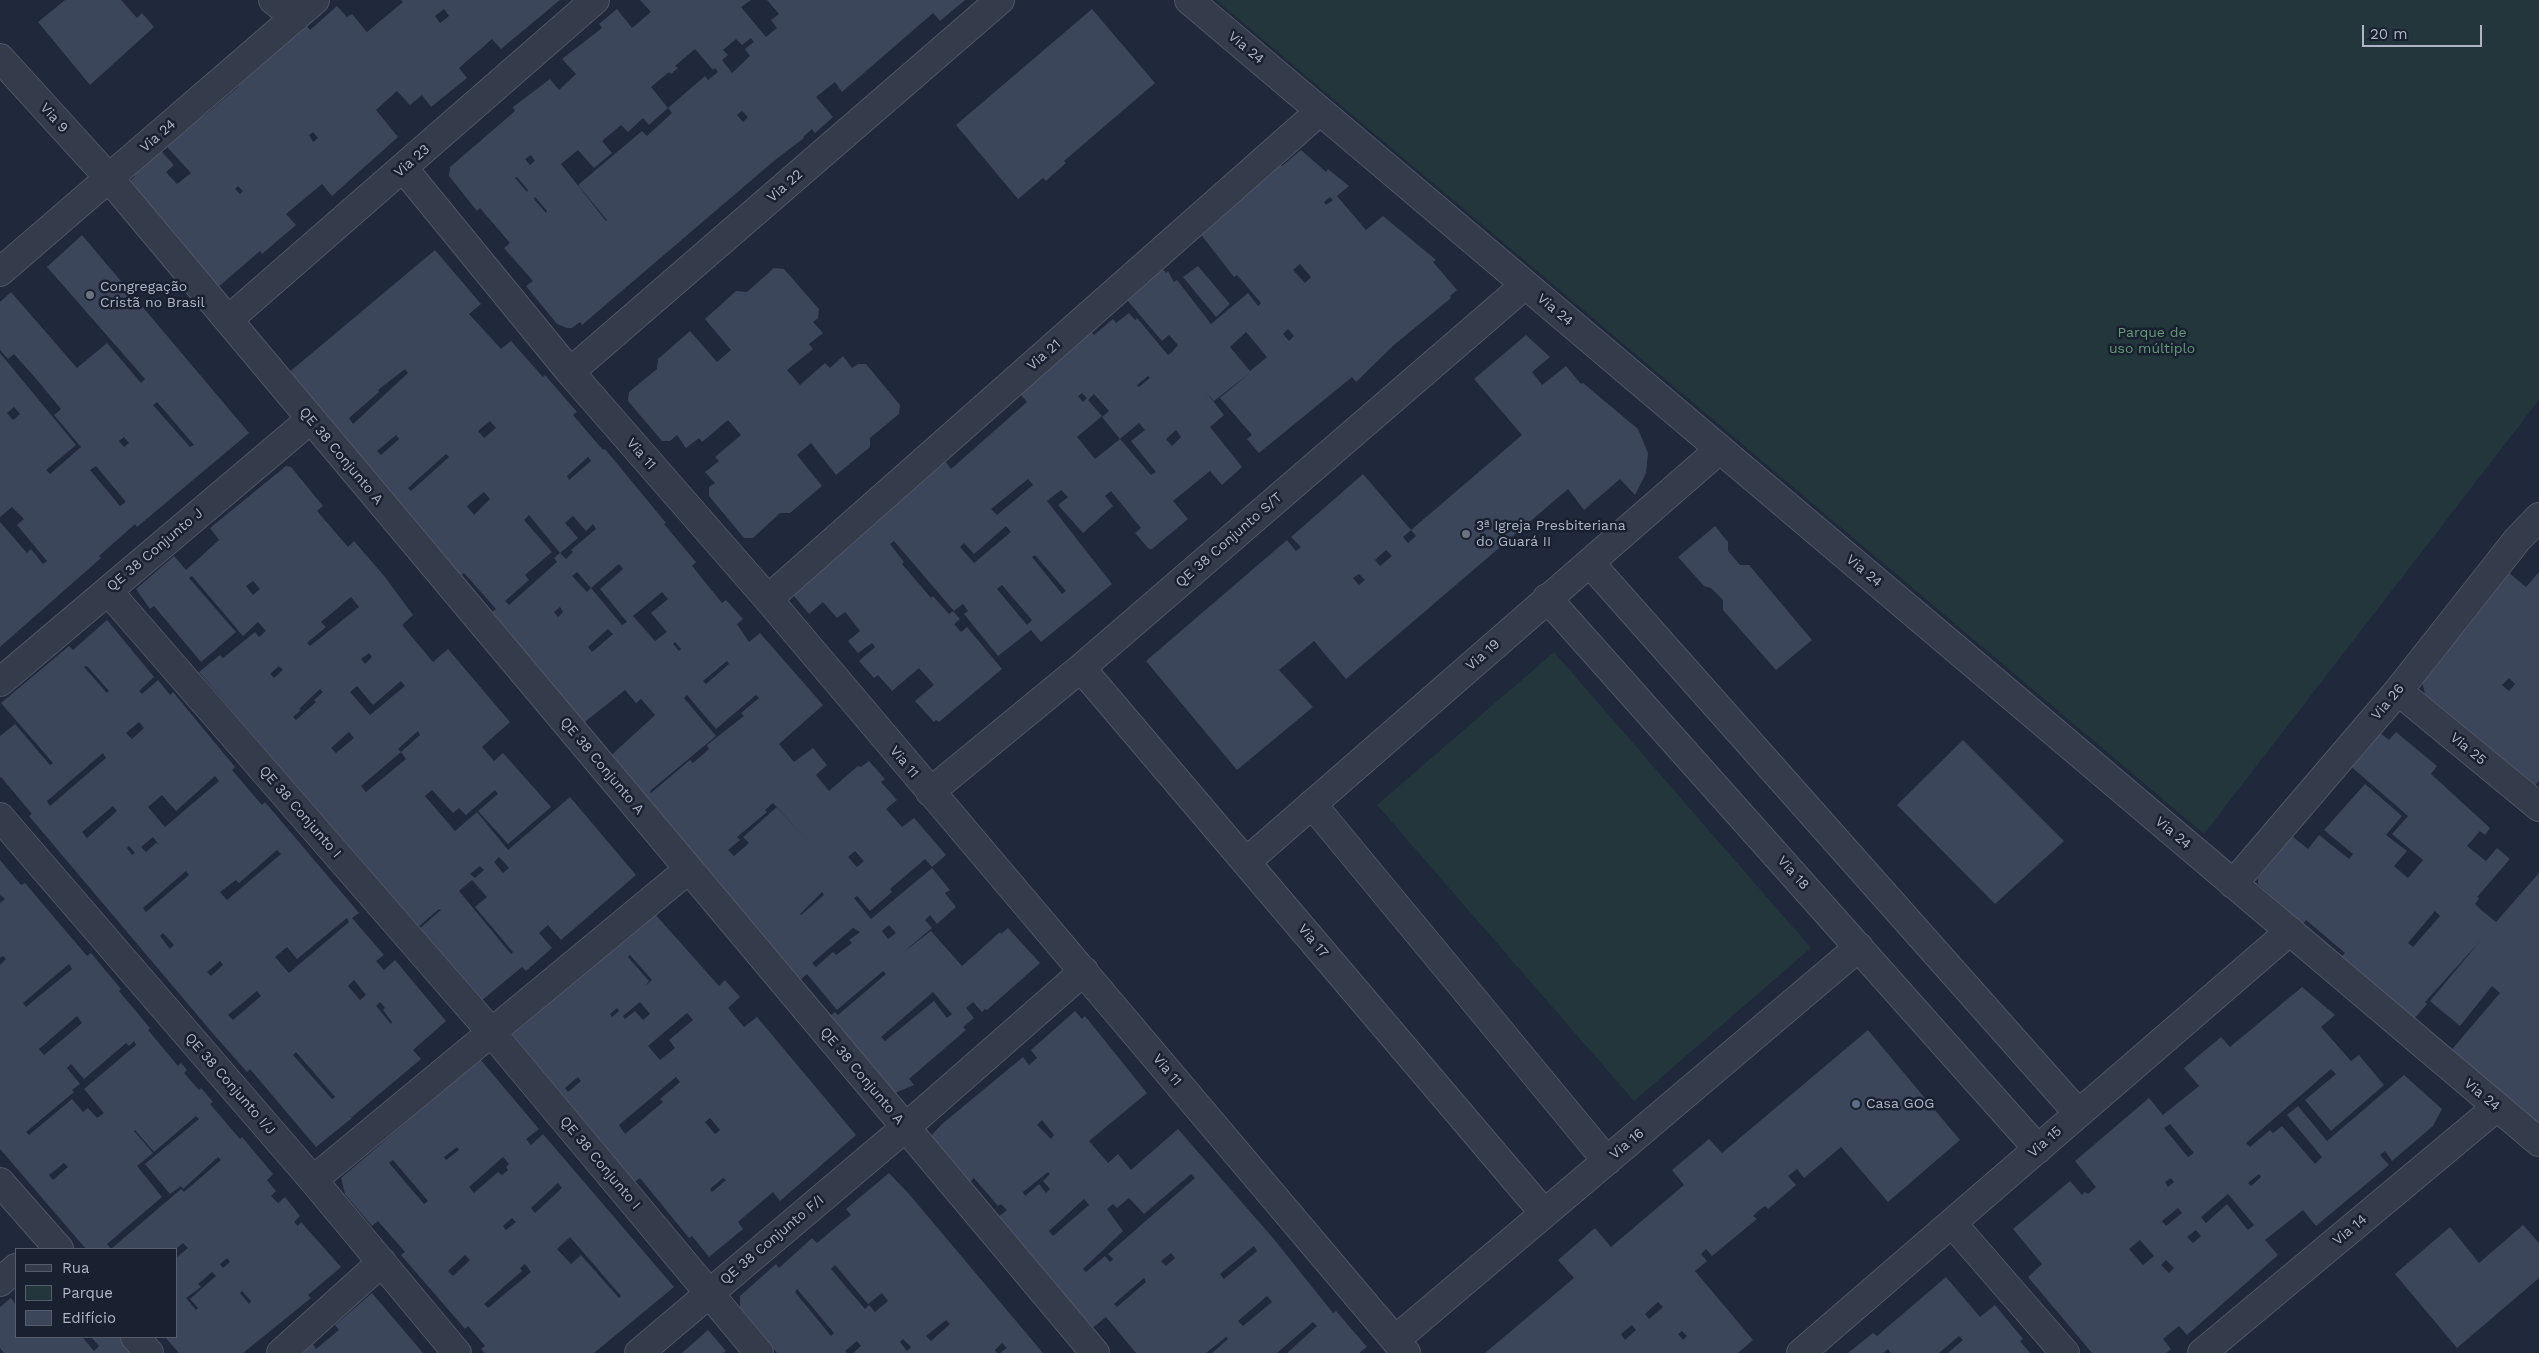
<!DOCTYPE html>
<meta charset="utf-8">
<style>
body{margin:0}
#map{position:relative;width:2539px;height:1353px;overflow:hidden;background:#20283b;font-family:"Work Sans",sans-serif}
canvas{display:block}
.legend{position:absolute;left:15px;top:1248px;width:162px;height:90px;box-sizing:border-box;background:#192030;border:1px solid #555c6c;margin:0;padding:6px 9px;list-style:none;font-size:15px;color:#afb5c7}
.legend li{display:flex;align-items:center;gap:10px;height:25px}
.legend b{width:25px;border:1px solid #555c6c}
.scale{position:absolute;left:2362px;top:25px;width:120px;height:22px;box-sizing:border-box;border:2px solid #afb5c7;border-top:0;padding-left:6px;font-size:15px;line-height:18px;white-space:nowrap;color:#afb5c7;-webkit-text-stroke:4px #192030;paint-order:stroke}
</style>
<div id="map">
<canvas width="2539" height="1353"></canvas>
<ul class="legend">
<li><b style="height:6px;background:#343b4b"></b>Rua</li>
<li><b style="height:14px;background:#22363c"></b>Parque</li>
<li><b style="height:14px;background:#3c465b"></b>Edifício</li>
</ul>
<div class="scale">20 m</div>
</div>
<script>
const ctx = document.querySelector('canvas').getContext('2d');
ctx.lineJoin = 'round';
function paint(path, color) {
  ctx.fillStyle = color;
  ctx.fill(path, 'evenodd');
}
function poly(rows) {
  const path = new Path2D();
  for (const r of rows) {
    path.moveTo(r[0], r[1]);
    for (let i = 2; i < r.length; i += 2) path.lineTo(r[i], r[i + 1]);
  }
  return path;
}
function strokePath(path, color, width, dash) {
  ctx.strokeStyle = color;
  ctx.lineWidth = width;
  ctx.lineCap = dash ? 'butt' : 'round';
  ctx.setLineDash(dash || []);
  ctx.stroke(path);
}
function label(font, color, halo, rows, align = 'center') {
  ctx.font = font + ' "Work Sans",sans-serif';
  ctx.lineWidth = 5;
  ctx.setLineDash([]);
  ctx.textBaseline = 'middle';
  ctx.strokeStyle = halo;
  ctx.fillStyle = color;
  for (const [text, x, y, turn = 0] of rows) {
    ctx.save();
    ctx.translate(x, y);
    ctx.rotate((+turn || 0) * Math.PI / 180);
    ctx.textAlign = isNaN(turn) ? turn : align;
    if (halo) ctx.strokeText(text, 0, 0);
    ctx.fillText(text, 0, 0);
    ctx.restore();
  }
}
paint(poly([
 [1216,0,2539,0,2539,400,2204,834],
 [1554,652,1811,948,1634,1101,1377,805]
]), '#22363c');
paint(poly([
 [65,0,121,0,137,18,142,13,154,27,90,85,38,22],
 [401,0,560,0,501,49,492,39,459,68,467,78,431,107,422,95,410,105,397,91,376,110,398,137,332,196,322,184,286,214,296,225,262,254,260,251,210,294,128,198,130,181,135,176,134,174,161,151,174,165,166,172,177,184,191,173,168,148,168,144,203,115,204,116,239,86,237,84,307,26,310,30,337,6,347,17,352,14,367,32,403,2],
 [444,9,449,16,440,23,435,16],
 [313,132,318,138,313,142,309,135],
 [238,186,243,191,240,194,235,189],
 [640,0,751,0,741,7,766,37,777,28,771,20,779,14,767,0,965,0,940,21,933,13,842,92,835,82,816,97,833,117,815,133,812,129,803,137,804,138,775,160,582,325,580,322,572,328,567,328,557,324,526,286,533,281,504,248,510,243,480,208,477,211,449,176,450,167,515,111,513,107,550,79,559,90,576,74,562,59,602,28,599,24,617,9,632,28,651,12],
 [751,38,754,42,745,49,750,56,732,73,722,60,728,55,723,50,736,39,742,45],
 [695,49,713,70,715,68,718,72,708,80,705,76,668,108,672,113,647,136,642,131,578,185,607,220,606,221,561,164,578,150,594,168,612,153,602,141,621,125,628,132,643,118,649,125,668,108,651,87,669,72,671,74,678,68,675,66],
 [742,111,748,117,743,122,737,115],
 [531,155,535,161,530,165,525,159],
 [517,177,528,190,527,192,515,178],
 [535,197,547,211,546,213,534,199],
 [1092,9,1155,83,1064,161,1066,163,1048,179,1046,181,1043,178,1018,199,956,125],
 [1301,150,1326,172,1328,169,1349,186,1337,196,1366,230,1383,216,1436,260,1433,262,1457,290,1450,296,1451,298,1394,345,1356,382,1352,377,1259,453,1247,439,1252,435,1220,398,1251,372,1214,401,1206,392,1224,415,1210,427,1242,467,1222,485,1210,471,1173,501,1188,519,1152,549,1149,549,1135,533,1141,528,1111,491,1105,496,1113,506,1083,533,1058,505,1068,497,1061,490,1047,501,1112,584,1041,642,1031,630,998,656,964,614,968,611,963,604,954,611,894,541,890,544,904,562,902,564,931,598,933,596,949,614,953,611,960,619,954,624,961,632,967,627,1002,669,939,722,936,720,934,722,915,701,934,685,919,668,892,691,878,675,874,678,859,661,875,647,872,643,858,653,848,641,860,631,847,614,845,612,837,618,823,602,809,614,793,595,933,464,937,468,945,461,951,469,1027,402,1020,394,1089,328,1094,335,1113,319,1116,323,1129,313,1135,320,1137,318,1168,355,1172,352,1178,345,1169,335,1162,341,1127,300,1162,268,1166,273,1168,271,1174,282,1177,280,1211,324,1248,293,1258,306,1261,303,1237,275,1234,277,1199,232,1280,164,1282,166],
 [1330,197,1333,200,1326,205,1324,202],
 [1300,264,1311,277,1305,283,1293,270],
 [1288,329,1294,336,1289,341,1283,334],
 [1246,332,1267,357,1250,371,1230,347],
 [1148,376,1150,378,1139,387,1137,385],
 [1082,393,1087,398,1083,402,1078,396],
 [1094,394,1109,411,1102,417,1120,439,1139,423,1145,430,1131,441,1156,472,1151,475,1120,439,1095,459,1077,437,1102,416,1088,400],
 [1176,430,1181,437,1172,446,1166,439],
 [1028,479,1033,485,997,515,991,509],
 [1006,526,1011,532,974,563,960,547,964,543,974,554],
 [1035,555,1066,591,1062,594,1032,557],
 [1002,585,1032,620,1027,625,997,589],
 [82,235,249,433,137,527,135,524,99,556,101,558,0,647,0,522,27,553,31,549,43,564,47,561,17,525,24,519,12,507,0,517,0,353,76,445,46,470,50,474,81,447,54,415,61,409,38,381,14,354,8,359,0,350,0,302,11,292,77,368,107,343,141,383,145,379,47,267],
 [157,402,194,445,190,447,153,405],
 [14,407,20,414,13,420,7,413],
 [124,437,129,443,124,447,119,441],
 [96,466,126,502,120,506,90,470],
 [435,250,481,304,469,314,501,349,511,341,543,377,545,375,577,412,573,415,603,450,605,449,666,523,664,524,696,562,692,566,722,603,726,600,743,619,737,624,749,642,760,633,823,705,779,744,794,762,813,748,827,765,816,775,829,791,858,766,861,767,869,761,885,779,881,782,897,800,886,809,902,827,914,818,946,855,932,867,925,859,890,889,892,892,870,911,857,896,854,898,871,919,932,868,950,890,945,893,956,907,937,924,930,915,925,920,932,928,901,954,931,931,962,966,1000,932,1001,934,1008,928,1040,963,987,1010,985,1009,982,1012,973,1002,966,1008,974,1018,963,1027,966,1030,909,1079,914,1085,890,1095,825,1020,835,1012,838,1015,886,974,883,971,837,1010,807,974,797,983,606,760,655,715,641,699,636,703,625,690,581,725,486,617,496,609,464,573,454,582,287,374],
 [405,369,408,373,353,424,349,418,379,392,378,390],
 [490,421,496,428,484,438,478,431],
 [396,435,399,439,381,455,377,451],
 [446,454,449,457,411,491,408,488],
 [588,457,591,461,569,480,567,476],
 [484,492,490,499,474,515,467,506],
 [529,515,560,553,578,538,565,523,573,516,586,531,593,524,596,529,571,550,573,552,566,559,560,553,554,558,557,562,509,605,505,601,529,580,525,575,552,552,524,520],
 [619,564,623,569,600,589,627,622,622,625,591,588,587,592,572,576,577,572,591,588],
 [662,592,668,599,651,613,667,632,655,641,633,616],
 [560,607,563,612,558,617,554,612],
 [608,629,613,634,592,652,588,647],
 [675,642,681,649,679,651,673,644],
 [727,661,729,664,706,684,703,681],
 [687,695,716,729,756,695,759,698,741,713,744,716,707,745,709,749,693,763,690,760,651,793,650,791,716,736,684,698],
 [773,803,810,844,777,807,743,837,749,843,734,856,728,850,740,840,737,837,767,812,765,810],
 [855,851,864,861,857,867,848,857],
 [822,892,824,895,801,915,800,914],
 [889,925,896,933,888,939,882,931],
 [853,928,860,932,849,940,852,943,836,955,833,952,816,967,812,963],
 [933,992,952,1014,947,1018,934,1001,885,1041,881,1037],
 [1198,266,1230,304,1216,317,1183,277],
 [774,268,784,269,819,309,818,318,813,322,823,333,809,344,813,349,787,370,800,385,825,363,830,368,843,356,852,368,858,364,866,364,900,405,899,414,870,438,870,447,836,475,811,443,797,455,822,486,790,513,780,513,753,538,744,538,709,496,709,487,715,483,705,472,719,461,715,457,741,435,728,420,702,442,699,438,686,448,677,435,670,441,662,441,628,401,629,392,657,369,658,359,690,331,717,362,731,350,705,319,736,291,747,292],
 [1526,335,1550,357,1532,372,1542,385,1566,366,1581,384,1583,383,1638,429,1648,453,1646,473,1635,495,1620,479,1584,510,1568,489,1346,679,1314,641,1279,670,1313,707,1237,770,1146,661,1287,540,1296,551,1301,547,1291,537,1363,474,1411,530,1522,435,1474,379],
 [1411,530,1416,536,1408,543,1403,537],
 [1386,550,1392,556,1380,566,1375,560],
 [1359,574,1365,580,1359,585,1353,578],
 [286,466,291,467,323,506,317,511,348,547,354,541,385,577,413,615,402,625,433,662,448,649,510,722,482,747,494,761,503,753,551,807,508,844,478,811,498,794,495,790,466,815,459,808,453,813,432,790,425,796,455,831,477,812,508,850,570,797,636,875,561,940,548,925,539,933,552,948,526,971,522,967,481,1001,419,929,441,910,439,909,416,929,199,672,220,655,223,658,255,632,259,637,266,631,258,622,243,636,192,576,189,578,236,632,201,662,154,606,150,609,136,589,174,556,186,570,219,540,210,528],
 [253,581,260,589,253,595,246,586],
 [351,597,359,607,310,646,307,643,326,627,321,622],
 [369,653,372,657,365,664,361,659],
 [279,666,283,670,274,678,270,674],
 [401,681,405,686,370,715,350,692,357,686,373,705],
 [320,689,323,692,314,700,316,702,296,720,293,717,301,710,299,709],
 [418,731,420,735,401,752,406,759,366,792,361,786,401,752,398,749],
 [349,732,354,738,336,753,331,748],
 [499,857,509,868,503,873,494,862],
 [480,866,484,870,475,878,470,874],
 [472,880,487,897,475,907,513,952,511,954,459,891],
 [1715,526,1728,542,1728,551,1740,565,1749,565,1812,640,1776,670,1723,610,1723,600,1711,588,1704,586,1678,557],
 [2508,572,2526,587,2539,572,2539,781,2532,789,2426,699,2421,676],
 [2509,678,2515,684,2509,691,2502,685],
 [107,620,154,677,139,691,142,694,158,680,170,695,173,692,235,767,232,770,262,805,265,802,359,913,352,918,384,955,376,961,384,970,395,960,446,1021,413,1050,421,1059,352,1117,349,1116,352,1118,316,1147,250,1069,247,1072,215,1036,29,816,32,814,1,777,0,778,0,736,15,724,50,765,53,763,1,703,69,646,73,650],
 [87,666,109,691,107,693,84,667],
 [139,722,144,728,132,739,126,733],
 [103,753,106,758,50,806,47,801],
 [215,776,219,781,165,827,148,807,162,795,176,811],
 [113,806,117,811,87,838,82,832],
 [153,837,159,845,156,843,146,852,141,847],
 [129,846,135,853,132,855,127,848],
 [277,850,281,854,227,900,220,892,236,880,239,883],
 [186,871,189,875,146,912,143,908],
 [347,918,349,922,289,973,275,957,287,947,297,959],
 [163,933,174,945,170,949,160,936],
 [220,961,223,965,211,976,207,972],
 [354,980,366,995,360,1000,348,986],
 [257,991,261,996,233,1020,228,1015],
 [380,1002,385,1008,383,1010,392,1022,391,1024,376,1006],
 [296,1052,335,1097,332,1099,293,1055],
 [2375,729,2389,740,2396,732,2437,766,2431,774,2490,828,2485,835,2480,831,2467,846,2486,861,2497,848,2510,859,2477,897,2479,898,2475,904,2480,909,2496,922,2539,873,2539,1131,2448,1054,2500,993,2492,986,2460,1026,2430,1001,2481,940,2425,1002,2427,1004,2413,1020,2339,959,2345,953,2306,920,2303,924,2258,884,2258,878,2292,836,2308,849,2319,835,2349,859,2353,854,2324,830,2365,784,2402,816,2386,835,2407,851,2394,866,2408,878,2423,860,2392,834,2408,816,2347,763],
 [2435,911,2440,916,2413,947,2408,943],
 [1963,740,2064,841,1995,904,1897,805],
 [0,860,21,885,25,883,87,956,91,953,121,989,119,991,150,1028,148,1030,178,1066,181,1063,187,1070,184,1073,199,1090,201,1088,213,1102,210,1104,240,1139,242,1137,273,1174,267,1180,276,1191,271,1196,278,1203,285,1197,300,1216,294,1222,298,1226,301,1222,341,1267,308,1295,311,1298,243,1353,179,1353,165,1337,176,1337,176,1258,188,1248,183,1243,176,1249,111,1249,181,1189,184,1192,221,1160,218,1157,183,1189,181,1186,170,1194,145,1164,199,1119,196,1116,154,1152,135,1130,134,1131,153,1153,137,1166,162,1197,107,1244,111,1249,86,1249,0,1149,0,965,6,959,3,956,0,958,0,903,5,899,0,895],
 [69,964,72,969,26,1007,23,1003],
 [77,1016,82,1023,44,1055,39,1049],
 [134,1041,136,1045,84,1089,104,1113,97,1118,88,1108,83,1112,72,1099,29,1135,26,1132,74,1092,72,1090,80,1084,67,1068,71,1064,84,1079,126,1043,129,1046],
 [64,1163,68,1167,53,1180,49,1175],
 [227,1258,230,1262,223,1268,220,1264],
 [212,1272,216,1276,190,1299,198,1308,196,1310,186,1298,201,1287,198,1284],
 [242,1291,251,1301,249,1304,240,1293],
 [654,913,719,986,725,980,740,997,728,1008,744,1027,757,1017,856,1135,780,1201,773,1192,738,1222,743,1229,709,1257,692,1236,689,1238,640,1178,633,1183,506,1036],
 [630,955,652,980,645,986,649,981,628,957],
 [640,1002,650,1014,643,1020,635,1011,625,1019,623,1016],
 [617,1008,619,1011,612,1017,610,1014],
 [687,1013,693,1020,669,1040,675,1048,660,1060,648,1046],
 [578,1077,581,1081,568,1092,565,1088],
 [676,1077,680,1082,660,1099,663,1102,625,1134,619,1125],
 [710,1118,720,1130,715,1134,705,1122],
 [723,1178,726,1180,712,1192,710,1189],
 [2302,987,2335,1015,2321,1027,2351,1061,2359,1055,2384,1085,2331,1131,2305,1100,2336,1074,2331,1069,2246,1143,2250,1147,2270,1130,2273,1133,2282,1126,2315,1164,2322,1157,2287,1115,2298,1106,2327,1141,2404,1075,2442,1109,2433,1126,2392,1161,2385,1151,2380,1155,2389,1165,2316,1226,2303,1210,2265,1240,2278,1255,2187,1335,2179,1326,2163,1339,2171,1349,2166,1353,2092,1353,2028,1277,2042,1264,2013,1229,2070,1181,2082,1195,2085,1192,2088,1194,2096,1187,2075,1161,2149,1098,2163,1115,2199,1086,2184,1068,2221,1037,2230,1047],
 [2170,1124,2194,1153,2188,1157,2164,1128],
 [2259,1174,2261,1177,2251,1186,2248,1183],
 [2171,1178,2174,1182,2168,1187,2165,1182],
 [2228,1194,2254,1225,2248,1230,2227,1204,2206,1223,2201,1217],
 [2178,1208,2182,1213,2166,1226,2162,1221],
 [2196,1230,2201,1236,2193,1243,2187,1237],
 [2140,1240,2154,1256,2143,1265,2129,1249],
 [2166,1260,2174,1268,2169,1273,2161,1265],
 [1075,1011,1082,1019,1085,1016,1147,1093,1089,1141,1108,1163,1118,1154,1131,1170,1178,1129,1273,1238,1333,1313,1336,1311,1367,1347,1359,1353,1287,1353,1317,1326,1313,1322,1277,1353,1212,1353,1228,1339,1226,1337,1206,1353,1136,1353,1106,1317,1090,1330,996,1219,1007,1210,1001,1204,998,1206,974,1178,966,1186,928,1139,942,1124,1023,1057,1029,1065,1037,1058,1031,1050],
 [1042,1120,1054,1135,1051,1139,1037,1125],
 [1048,1172,1050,1174,1043,1181,1050,1189,1046,1193,1039,1184,1025,1196,1023,1192],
 [1191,1174,1195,1178,1108,1254,1113,1259,1110,1262,1105,1256,1086,1272,1083,1269,1123,1231,1107,1209,1113,1204,1117,1208,1129,1198,1144,1214],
 [1084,1199,1089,1205,1053,1236,1049,1231],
 [1254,1246,1257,1251,1224,1279,1220,1274],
 [1171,1253,1175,1258,1166,1266,1161,1261],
 [1144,1278,1146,1282,1117,1307,1114,1304],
 [1267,1296,1272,1302,1243,1326,1238,1321],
 [1868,1030,1960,1140,1888,1202,1841,1147,1804,1178,1797,1169,1788,1176,1796,1185,1768,1209,1765,1206,1758,1211,1753,1216,1757,1219,1712,1256,1706,1249,1701,1254,1707,1261,1695,1271,1753,1340,1738,1353,1485,1353,1574,1278,1558,1260,1595,1228,1611,1247,1684,1185,1672,1170,1709,1139,1722,1153],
 [1658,1302,1663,1307,1649,1319,1645,1314],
 [1632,1325,1636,1330,1625,1340,1621,1334],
 [1682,1331,1687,1336,1683,1340,1678,1334],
 [480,1059,539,1129,526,1139,531,1145,543,1134,674,1287,594,1353,485,1353,481,1349,485,1346,468,1326,465,1329,401,1255,405,1252,378,1221,372,1226,345,1194,341,1178],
 [457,1147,459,1150,446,1160,444,1157],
 [503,1157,509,1164,506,1167,508,1170,502,1175,498,1172,474,1193,469,1187],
 [393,1160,428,1201,424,1204,389,1163],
 [558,1183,562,1188,535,1213,531,1208],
 [512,1218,516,1222,506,1230,503,1226],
 [570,1237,621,1296,619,1298,581,1255,571,1264,557,1249],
 [465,1255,470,1260,453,1276,448,1271],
 [525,1264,531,1272,488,1308,484,1304,522,1271,520,1268],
 [889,1173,909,1194,1043,1353,1000,1353,1007,1348,1002,1343,995,1350,997,1353,853,1353,861,1346,857,1341,845,1351,847,1353,777,1353,740,1310,740,1296,776,1264,779,1268,812,1238,817,1243,842,1222,851,1215,846,1209],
 [835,1265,868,1304,882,1293,888,1301,875,1312,869,1305,865,1309,831,1269],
 [797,1289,834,1333,831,1336,795,1292],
 [946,1320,950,1324,931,1341,926,1336],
 [903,1339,911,1347,907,1351,900,1342],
 [2523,1225,2539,1243,2539,1278,2457,1348,2395,1274,2450,1227,2479,1263],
 [1946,1277,1980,1317,1995,1305,2023,1339,2020,1341,2030,1353,1948,1353,1963,1340,1959,1336,1939,1353,1891,1353,1888,1349,1883,1353,1848,1353,1873,1333,1877,1336],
 [372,1293,423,1353,303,1353,313,1344,316,1349,339,1330,335,1325],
 [11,1298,16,1305,16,1337,86,1337,83,1338,94,1351,99,1346,91,1337,121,1337,135,1353,4,1353,0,1348,0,1307],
 [708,1330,726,1351,723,1353,682,1353]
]), '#3c465b');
const minor = poly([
 [273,0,295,18],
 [1189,0,2539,1142],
 [0,58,109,178,1095,1353],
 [404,169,570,372,768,599,1406,1353],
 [0,272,315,0],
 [228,320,595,0],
 [570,372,1000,0],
 [1590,563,2078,1113],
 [108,591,492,1033,759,1353],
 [1547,598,2038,1149],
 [768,599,1320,111],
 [1081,668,1544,1213],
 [0,682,311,419],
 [2398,691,2539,807],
 [930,792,1081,668,1525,285],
 [1312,804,1607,1161],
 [0,817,313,1180,457,1353],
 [1246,862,1720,449],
 [2233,884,2398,691,2517,540,2539,517],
 [313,1180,689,869],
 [0,1182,59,1249],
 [1952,1223,2065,1353],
 [0,1282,16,1268],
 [135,1337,149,1353],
 [1395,1340,1859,947],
 [281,1353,382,1262],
 [639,1353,906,1127,1084,971],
 [1801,1353,2290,931],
 [2202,1353,2497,1107]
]);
strokePath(minor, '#4f5566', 30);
strokePath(minor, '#343b4b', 28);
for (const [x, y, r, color] of [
 [90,295,5,"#6b7280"],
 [1466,534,5,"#6b7280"],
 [1856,1104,5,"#5c6f8a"]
]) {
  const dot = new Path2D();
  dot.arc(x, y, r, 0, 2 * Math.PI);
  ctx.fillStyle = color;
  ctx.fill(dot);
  strokePath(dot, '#192030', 2);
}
label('14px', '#afb5c7', '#192030', [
 ["Via 24",1246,48,40],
 ["Via 9",54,118,48],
 ["Via 24",158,136,-41],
 ["Via 23",412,161,-41],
 ["Via 22",785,186,-41],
 ["Via 24",1555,310,40],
 ["Via 21",1044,355,-41],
 ["Via 11",641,454,49],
 ["QE 38 Conjunto A",341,456,50],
 ["QE 38 Conjunto S/T",1229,540,-41],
 ["QE 38 Conjunto J",155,550,-40],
 ["Via 24",1864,571,40],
 ["Via 19",1483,655,-41],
 ["Via 26",2388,702,-50],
 ["Via 25",2468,749,39],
 ["Via 11",904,762,50],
 ["QE 38 Conjunto A",602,766,50],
 ["QE 38 Conjunto I",300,812,49],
 ["Via 24",2173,833,40],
 ["Via 18",1793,873,48],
 ["Via 17",1313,941,50],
 ["Via 11",1167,1070,50],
 ["QE 38 Conjunto A",862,1076,50],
 ["QE 38 Conjunto I/J",230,1084,49],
 ["Via 24",2482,1095,40],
 ["Via 15",2045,1142,-41],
 ["Via 16",1627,1144,-40],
 ["QE 38 Conjunto I",600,1163,50],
 ["Via 14",2350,1230,-40],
 ["QE 38 Conjunto F/I",772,1240,-40]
]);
label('14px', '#afb5c7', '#192030', [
 ["Congregação",100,287],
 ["Cristã no Brasil",100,303],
 ["3ª Igreja Presbiteriana",1476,526],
 ["do Guará II",1476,542],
 ["Casa GOG",1866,1104]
], 'left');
label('14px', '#659977', '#192030', [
 ["Parque de",2152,333],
 ["uso múltiplo",2152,349]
]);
</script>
